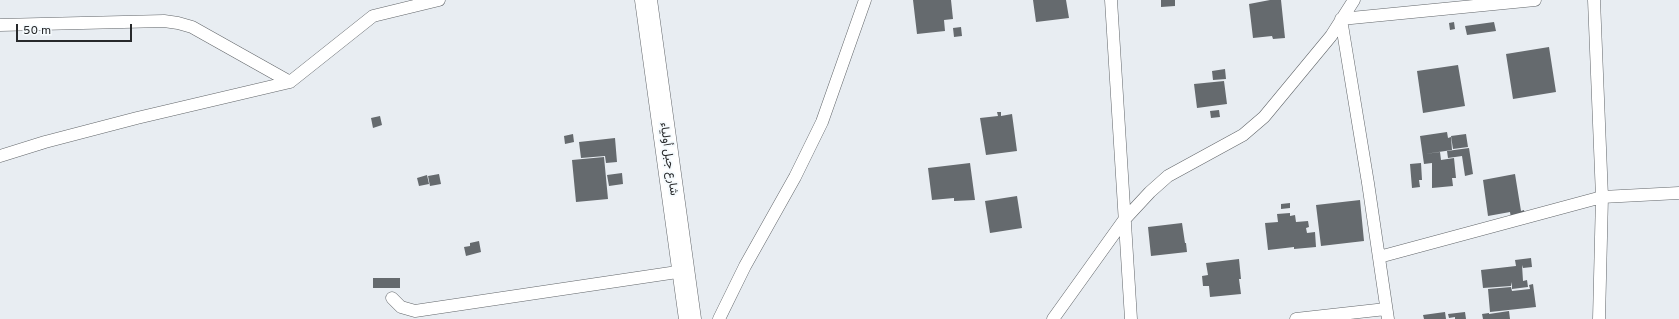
<!DOCTYPE html>
<meta charset="utf-8">
<style>
body{margin:0}
#map{position:relative;width:1679px;height:319px;overflow:hidden;background:#e8edf2;font-family:Overpass,sans-serif}
canvas{display:block}
.scale{position:absolute;left:16px;top:24px;width:116px;height:18px;box-sizing:border-box;border:2px solid #27292b;border-top:0;padding-left:5px;font-size:12px;line-height:14px;white-space:nowrap;color:#27292b;-webkit-text-stroke:3px #f6fbfe;paint-order:stroke}
</style>
<div id="map">
<canvas width="1679" height="319"></canvas>
<div class="scale">50 m</div>
</div>
<script>
const ctx = document.querySelector('canvas').getContext('2d');
ctx.lineJoin = 'round';
function paint(path, color) {
  ctx.fillStyle = color;
  ctx.fill(path, 'evenodd');
}
function poly(rows) {
  const path = new Path2D();
  for (const r of rows) {
    path.moveTo(r[0], r[1]);
    for (let i = 2; i < r.length; i += 2) path.lineTo(r[i], r[i + 1]);
  }
  return path;
}
function strokePath(path, color, width, dash) {
  ctx.strokeStyle = color;
  ctx.lineWidth = width;
  ctx.lineCap = dash ? 'butt' : 'round';
  ctx.setLineDash(dash || []);
  ctx.stroke(path);
}
function label(font, color, halo, rows, align = 'center') {
  ctx.font = font + ' Overpass,Vazirmatn,sans-serif';
  ctx.lineWidth = 4;
  ctx.setLineDash([]);
  ctx.textBaseline = 'middle';
  ctx.strokeStyle = halo;
  ctx.fillStyle = color;
  for (const [text, x, y, turn = 0] of rows) {
    ctx.save();
    ctx.translate(x, y);
    ctx.rotate((+turn || 0) * Math.PI / 180);
    ctx.textAlign = isNaN(turn) ? turn : align;
    if (halo) ctx.strokeText(text, 0, 0);
    ctx.fillText(text, 0, 0);
    ctx.restore();
  }
}
paint(poly([
 [913,0,951,0,953,19,944,20,945,31,917,34],
 [1033,0,1066,0,1069,18,1036,22],
 [1161,0,1175,0,1175,6,1161,7],
 [1270,0,1281,0,1285,38,1273,39,1272,36,1253,38,1249,4],
 [1454,22,1455,29,1450,30,1449,23],
 [1494,22,1496,31,1467,35,1465,26],
 [961,27,962,36,954,37,953,28],
 [1549,47,1556,92,1513,99,1506,54],
 [1458,65,1465,106,1423,113,1417,71],
 [1225,69,1226,79,1213,80,1212,71],
 [1224,81,1227,104,1197,108,1194,84],
 [1219,110,1220,117,1211,118,1210,111],
 [997,112,1001,112,1001,116,1012,114,1017,151,986,155,980,118,998,116],
 [380,116,382,125,373,128,371,118],
 [1447,132,1448,138,1451,137,1452,150,1425,154,1440,152,1441,160,1454,158,1456,178,1452,178,1453,186,1432,188,1432,163,1424,164,1420,136],
 [573,134,574,142,565,144,564,136],
 [1466,134,1468,147,1453,149,1451,136],
 [615,138,617,162,606,163,605,156,581,158,579,142],
 [1469,148,1473,174,1465,176,1462,156,1448,158,1447,151],
 [604,157,608,199,576,202,572,160],
 [970,163,975,200,954,201,954,198,932,200,928,168],
 [1421,163,1422,180,1419,180,1420,187,1412,188,1410,164],
 [622,173,623,184,609,186,607,175],
 [439,174,441,184,430,186,428,176],
 [1515,174,1521,211,1524,210,1525,216,1511,218,1510,212,1488,216,1483,180],
 [427,175,429,184,419,186,417,178],
 [1017,196,1022,228,990,233,985,201],
 [1360,200,1364,241,1321,246,1316,205],
 [1290,203,1290,208,1281,209,1281,204],
 [1290,213,1290,216,1295,215,1296,222,1308,221,1309,227,1306,228,1307,233,1315,232,1316,247,1294,249,1294,247,1268,250,1265,223,1278,222,1277,214],
 [1182,223,1185,243,1186,243,1187,252,1151,256,1148,227],
 [479,241,481,252,466,256,464,247,470,246,470,243],
 [1531,258,1532,267,1523,268,1522,265,1523,281,1527,280,1528,287,1512,289,1512,282,1511,286,1483,288,1481,270,1516,266,1515,260],
 [1239,259,1241,279,1239,279,1241,294,1210,297,1209,286,1203,286,1202,276,1208,275,1206,263],
 [373,278,400,278,400,288,373,288],
 [1533,284,1536,307,1490,312,1488,289,1511,287,1512,291,1530,289,1529,285],
 [1509,311,1510,319,1483,319,1482,314,1489,313,1489,314],
 [1445,312,1446,319,1424,319,1423,315],
 [1465,312,1466,319,1455,319,1455,317,1449,318,1448,314]
]), '#656a6e');
const street = poly([
 [1111,0,1131,319],
 [1594,0,1602,197,1599,319],
 [0,25,164,21,178,23,192,27,290,82],
 [0,156,45,142,137,118,290,82,373,16,439,0],
 [1379,257,1602,197,1679,193],
 [392,298,401,307,415,311,684,271],
 [719,319,745,266,795,177,822,122,865,0],
 [1053,319,1124,220,1150,192,1168,176,1243,135,1264,117,1331,36,1354,0],
 [1296,319,1386,309],
 [1388,319,1368,183,1341,19,1535,0]
]);
const highway = poly([
 [646,0,690,319]
]);
strokePath(street, '#62666a', 13);
strokePath(highway, '#62666a', 23);
strokePath(street, '#fff', 12);
strokePath(highway, '#fff', 22);
label('12px', '#27292b', '#f6fbfe', [
 ["شارع جبل أولياء",668,159,82]
]);
</script>
